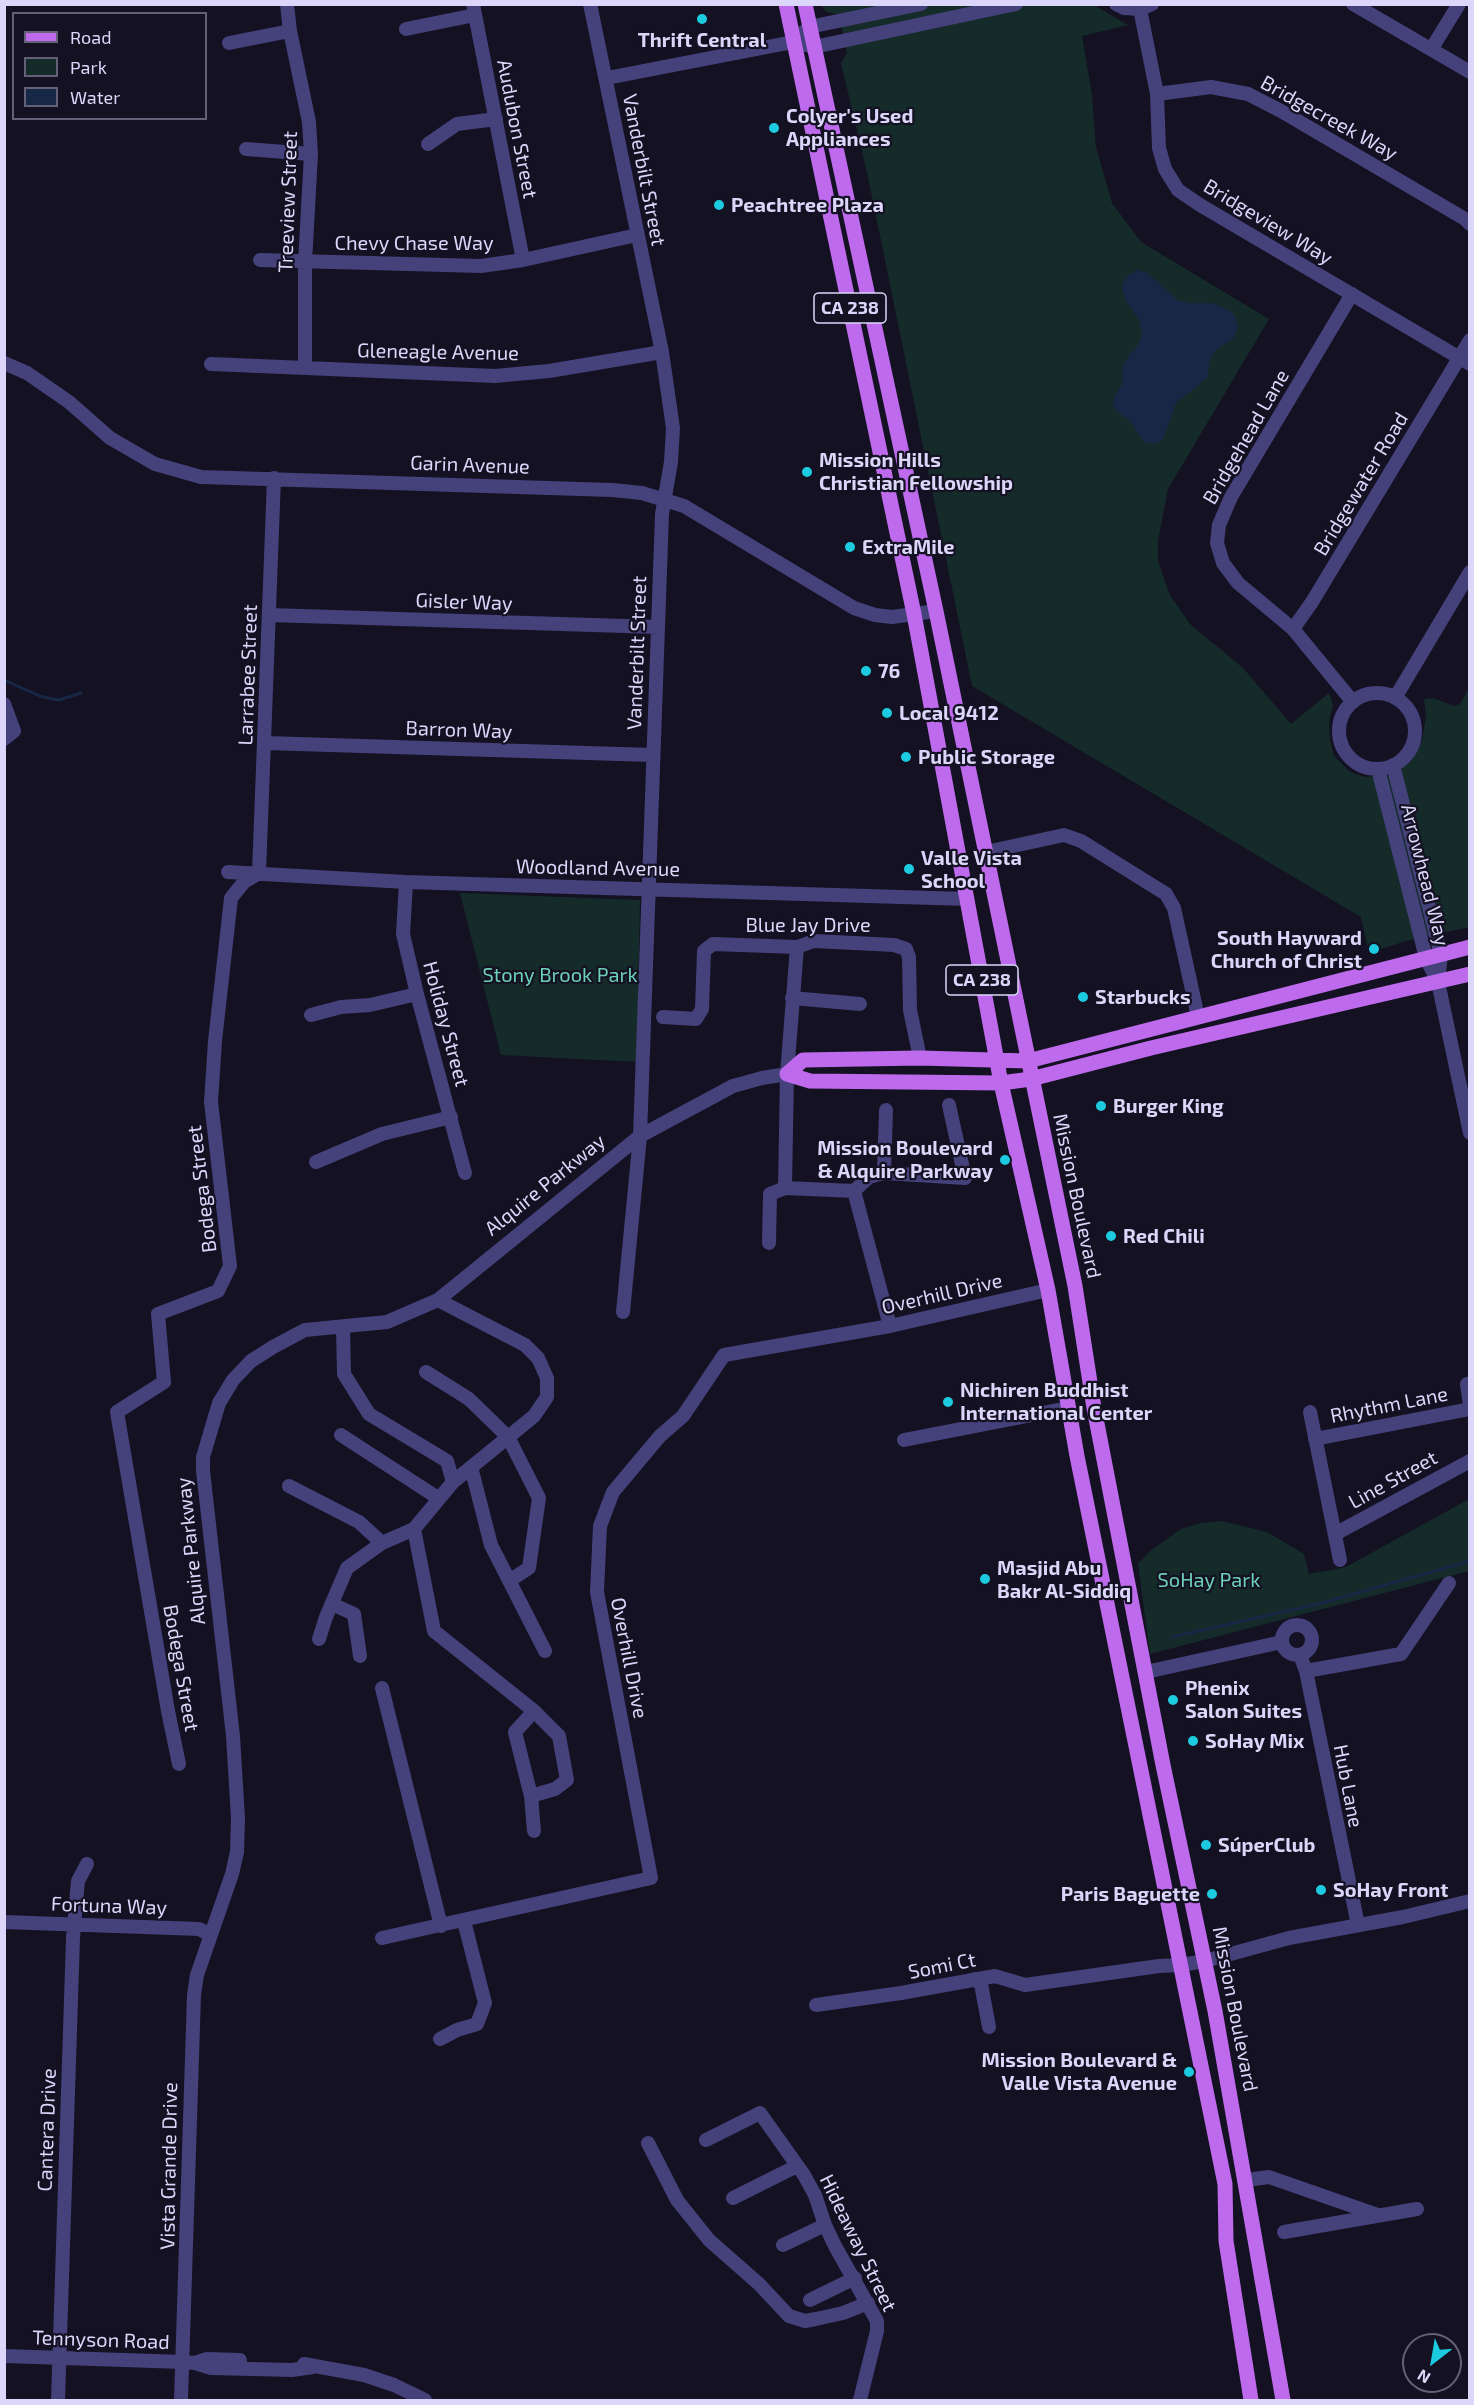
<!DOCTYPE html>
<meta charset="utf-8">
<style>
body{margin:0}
#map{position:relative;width:1474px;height:2405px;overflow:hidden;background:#141122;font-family:"Exo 2",sans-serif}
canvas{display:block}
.frame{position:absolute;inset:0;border:6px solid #dbd6fa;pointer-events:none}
.legend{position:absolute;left:12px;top:12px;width:195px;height:108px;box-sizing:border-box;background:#141122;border:2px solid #646078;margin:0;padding:8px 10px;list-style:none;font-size:18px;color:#dbd6fa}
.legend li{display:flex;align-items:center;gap:12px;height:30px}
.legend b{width:30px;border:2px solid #646078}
.north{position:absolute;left:1402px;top:2333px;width:60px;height:60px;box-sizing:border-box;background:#141122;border:2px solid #646078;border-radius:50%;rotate:211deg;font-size:16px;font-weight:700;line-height:24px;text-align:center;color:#dbd6fa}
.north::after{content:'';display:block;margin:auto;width:21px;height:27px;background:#1ccbe0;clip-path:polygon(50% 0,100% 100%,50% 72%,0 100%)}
</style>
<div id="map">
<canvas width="1474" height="2405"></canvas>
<div class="frame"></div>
<ul class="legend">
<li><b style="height:8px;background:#bd6bec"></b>Road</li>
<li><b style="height:16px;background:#142b2a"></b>Park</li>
<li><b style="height:16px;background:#162846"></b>Water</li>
</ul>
<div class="north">N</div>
</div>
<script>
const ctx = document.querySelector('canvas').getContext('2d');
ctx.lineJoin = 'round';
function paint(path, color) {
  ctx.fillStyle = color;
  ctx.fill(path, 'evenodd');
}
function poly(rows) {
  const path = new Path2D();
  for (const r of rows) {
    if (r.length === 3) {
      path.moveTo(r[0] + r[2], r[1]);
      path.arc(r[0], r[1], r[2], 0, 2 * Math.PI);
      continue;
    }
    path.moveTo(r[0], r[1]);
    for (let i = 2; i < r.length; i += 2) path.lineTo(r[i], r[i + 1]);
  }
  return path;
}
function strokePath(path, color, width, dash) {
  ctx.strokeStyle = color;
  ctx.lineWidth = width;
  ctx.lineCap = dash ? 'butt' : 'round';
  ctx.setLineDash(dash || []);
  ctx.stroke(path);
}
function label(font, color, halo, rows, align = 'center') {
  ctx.font = font + ' "Exo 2",sans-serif';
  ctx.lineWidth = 4.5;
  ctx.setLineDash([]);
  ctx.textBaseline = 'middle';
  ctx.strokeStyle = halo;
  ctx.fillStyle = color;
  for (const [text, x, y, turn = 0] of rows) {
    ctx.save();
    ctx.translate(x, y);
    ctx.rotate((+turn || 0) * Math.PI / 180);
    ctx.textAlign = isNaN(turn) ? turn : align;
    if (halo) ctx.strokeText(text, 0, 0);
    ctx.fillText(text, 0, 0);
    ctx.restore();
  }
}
paint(poly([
 [820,4,1094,5,1128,25,1082,36,1092,95,1096,147,1112,203,1141,242,1269,319,1168,489,1158,541,1158,561,1170,595,1190,624,1243,668,1291,724,1329,693,1333,705,1329,722,1330,740,1334,756,1350,772,1364,777,1392,775,1410,761,1422,741,1426,715,1424,699,1433,698,1454,706,1460,704,1469,688,1469,927,1406,941,1369,953,1361,917,972,686,868,177,841,63,847,53,839,15,826,12],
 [460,893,640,900,637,1062,501,1055],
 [1469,1499,1469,1571,1150,1654,1138,1564,1150,1551,1181,1529,1201,1523,1222,1521,1267,1532,1304,1554,1309,1574,1346,1567]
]), '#142b2a');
paint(poly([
 [1136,270,1145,272,1157,281,1177,300,1191,303,1212,303,1228,310,1235,316,1238,326,1234,338,1217,349,1211,356,1207,378,1176,403,1163,440,1155,444,1144,442,1130,421,1113,408,1115,396,1122,384,1122,367,1130,354,1139,344,1142,333,1140,321,1126,301,1122,287,1125,278]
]), '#162846');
strokePath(poly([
 [4,680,40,696,52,699,59,700,81,693],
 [1172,1637,1318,1604,1470,1561]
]), '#162846', 3);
strokePath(poly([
 [287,4,290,31,309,122,311,154,305,263,305,367],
 [473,4,523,260],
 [590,4,662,352,673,428,671,462,662,514,640,1136,623,1312],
 [1116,4,1124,8,1140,9,1152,4],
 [1353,4,1470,72],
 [1140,9,1157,94,1159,148,1165,169,1178,190,1200,205,1470,364],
 [406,29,475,15],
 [793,42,809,27,921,4],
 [229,43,290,31],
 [1432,48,1459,4],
 [607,78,793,42,814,47,1016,4],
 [1157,94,1211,87,1248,94,1281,111,1465,219,1470,224],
 [428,144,457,124,496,119],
 [246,149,311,154],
 [260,260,481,266,523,260,637,235],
 [1352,294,1231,497,1219,525,1217,543,1223,563,1238,583,1293,629,1353,702],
 [4,363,27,373,69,402,110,438,155,464,201,477,612,490,642,493,684,506,854,608,875,615,892,617,936,611],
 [211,364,495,376,549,371,662,352],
 [270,615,657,627],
 [1293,629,1312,602,1470,340],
 [1377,731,38],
 [1395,698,1470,572],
 [4,704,14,731,4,739],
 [265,743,652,755],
 [1393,765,1441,955,1438,982],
 [1378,769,1426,958,1438,982,1470,1133],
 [986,852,1064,835,1081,841,1166,894,1174,908,1198,1017],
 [228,872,406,882,967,899],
 [406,882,403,934,417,994,465,1173],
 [792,998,860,1004],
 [311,1015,341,1007,370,1005,417,994],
 [663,1017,696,1019,702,1009,704,951,713,944,797,947,814,941,894,945,906,949,909,957,910,1010,920,1058],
 [316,1162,382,1134,451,1117],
 [884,1173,886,1110],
 [785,1188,854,1191],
 [854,1191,869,1177,884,1173,965,1178,949,1105],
 [854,1191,890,1326],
 [769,1243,770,1194,785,1188,787,1074,797,947],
 [343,1327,344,1374,369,1414,447,1461,453,1482],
 [426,1372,469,1399,508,1437,539,1498,529,1568,509,1581],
 [1467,1384,1470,1405],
 [1310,1412,1340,1560],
 [341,1435,438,1498],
 [1315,1439,1470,1409],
 [904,1440,1068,1408],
 [471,1467,491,1545,545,1651],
 [289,1486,359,1522,382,1543],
 [414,1529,434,1631,534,1711,515,1732,531,1796,534,1831],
 [1335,1534,1470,1461],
 [332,1604,354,1614,360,1656],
 [1297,1640,15],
 [319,1639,326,1617,347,1568,382,1543,414,1529,453,1482,534,1416,547,1397,547,1378,538,1358,525,1345,438,1300],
 [1300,1655,1306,1671,1358,1925],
 [1306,1671,1401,1654,1449,1583],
 [1146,1672,1282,1642],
 [382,1688,441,1926],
 [179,1764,168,1711,117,1412,164,1382,158,1314,218,1291,230,1266,211,1102,215,1041,231,898,244,882,259,873,274,478],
 [531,1796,555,1789,567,1780,559,1736,534,1711],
 [4,1922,199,1929,211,1935],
 [382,1938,651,1878,597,1592,600,1526,613,1492,660,1436,683,1416,724,1355,890,1326,1048,1290],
 [975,1979,981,1984,989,2027],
 [816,2005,901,1993,995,1976,1025,1985,1159,1966,1181,1965,1205,1961,1289,1938,1403,1917,1470,1901],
 [440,2039,457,2030,477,2024,485,2003,464,1921],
 [706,2140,760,2113,804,2175,815,2195,825,2225,835,2246,877,2321,877,2331,860,2400],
 [648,2143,677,2200,709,2240,759,2284,789,2316,805,2321,816,2319,843,2313,868,2303],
 [1246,2180,1269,2177,1378,2215],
 [733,2198,797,2166],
 [1284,2232,1417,2209],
 [783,2245,825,2225],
 [810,2300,855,2278],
 [4,2356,183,2362,195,2363,211,2368,292,2370,313,2367],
 [195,2363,207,2359,240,2360],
 [304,2364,364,2375,394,2385,425,2400],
 [58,2400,73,1938,78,1881,87,1864],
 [181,2400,194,1995,197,1975,232,1874,237,1852,238,1818,233,1736,203,1471,203,1457,219,1403,233,1380,251,1361,273,1347,305,1330,387,1322,438,1300,640,1136,733,1086,762,1078,787,1074]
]), '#44417b', 14);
strokePath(poly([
 [786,4,914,614,1001,1083,1048,1290,1077,1456,1225,2184,1226,2241,1251,2400],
 [805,4,936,611,1075,1286,1094,1408,1163,1765,1215,2011,1283,2400],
 [787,1074,803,1060,920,1058,1028,1061,1470,947],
 [787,1074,810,1081,1001,1083,1031,1079,1151,1048,1470,974]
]), '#bd6bec', 15);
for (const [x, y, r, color] of [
 [702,19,6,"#1ccbe0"],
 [774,128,6,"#1ccbe0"],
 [719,205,6,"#1ccbe0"],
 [807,472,6,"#1ccbe0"],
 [850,547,6,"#1ccbe0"],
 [866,671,6,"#1ccbe0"],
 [887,713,6,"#1ccbe0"],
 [906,757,6,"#1ccbe0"],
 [909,869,6,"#1ccbe0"],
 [1374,949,6,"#1ccbe0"],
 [1083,997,6,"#1ccbe0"],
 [1101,1106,6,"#1ccbe0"],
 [1005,1160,6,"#1ccbe0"],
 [1111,1236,6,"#1ccbe0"],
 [948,1402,6,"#1ccbe0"],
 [985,1579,6,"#1ccbe0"],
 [1173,1700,6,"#1ccbe0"],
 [1193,1741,6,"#1ccbe0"],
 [1206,1845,6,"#1ccbe0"],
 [1321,1890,6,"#1ccbe0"],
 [1212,1894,6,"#1ccbe0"],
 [1189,2072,6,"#1ccbe0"]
]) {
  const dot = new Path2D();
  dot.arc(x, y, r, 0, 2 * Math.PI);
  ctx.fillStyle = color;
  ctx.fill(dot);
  strokePath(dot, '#141122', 2);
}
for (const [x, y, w] of [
 [850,308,72],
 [982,980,72]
]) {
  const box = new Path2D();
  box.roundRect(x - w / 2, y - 15, w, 30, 4.5);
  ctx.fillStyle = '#141122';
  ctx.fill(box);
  strokePath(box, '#dbd6fa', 1.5);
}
label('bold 18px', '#dbd6fa', null, [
 ["CA 238",850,308],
 ["CA 238",982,980]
]);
label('bold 20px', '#dbd6fa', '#141122', [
 ["Thrift Central",702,40,"center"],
 ["Colyer's Used",786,116],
 ["Appliances",786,139],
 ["Peachtree Plaza",731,205],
 ["Mission Hills",819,460],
 ["Christian Fellowship",819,483],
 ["ExtraMile",862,547],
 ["76",878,671],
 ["Local 9412",899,713],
 ["Public Storage",918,757],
 ["Valle Vista",921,858],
 ["School",921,881],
 ["South Hayward",1362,938,"right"],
 ["Church of Christ",1362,961,"right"],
 ["Starbucks",1095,997],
 ["Burger King",1113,1106],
 ["Mission Boulevard",993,1148,"right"],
 ["& Alquire Parkway",993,1171,"right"],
 ["Red Chili",1123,1236],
 ["Nichiren Buddhist",960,1390],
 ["International Center",960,1413],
 ["Masjid Abu",997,1568],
 ["Bakr Al-Siddiq",997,1591],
 ["Phenix",1185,1688],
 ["Salon Suites",1185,1711],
 ["SoHay Mix",1205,1741],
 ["SúperClub",1218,1845],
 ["SoHay Front",1333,1890],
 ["Paris Baguette",1200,1894,"right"],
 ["Mission Boulevard &",1177,2060,"right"],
 ["Valle Vista Avenue",1177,2083,"right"]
], 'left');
label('20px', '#dbd6fa', '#141122', [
 ["Bridgecreek Way",1329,118,29],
 ["Audubon Street",517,129,79],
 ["Vanderbilt Street",644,170,79],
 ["Treeview Street",288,202,-88],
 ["Bridgeview Way",1268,222,31],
 ["Chevy Chase Way",414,243],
 ["Gleneagle Avenue",438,352,1],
 ["Bridgehead Lane",1246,437,-60],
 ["Garin Avenue",470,465,2],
 ["Bridgewater Road",1361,484,-59],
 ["Gisler Way",464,602,2],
 ["Vanderbilt Street",637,653,-88],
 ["Larrabee Street",248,675,-88],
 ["Barron Way",459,730,2],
 ["Woodland Avenue",598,868,1],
 ["Arrowhead Way",1425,875,76],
 ["Blue Jay Drive",808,925],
 ["Holiday Street",446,1024,75],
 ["Alquire Parkway",545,1185,-39],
 ["Bodega Street",202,1189,-97],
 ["Mission Boulevard",1077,1196,78],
 ["Overhill Drive",942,1294,-13],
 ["Rhythm Lane",1389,1405,-11],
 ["Line Street",1393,1480,-29],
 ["Alquire Parkway",191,1551,-96],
 ["Overhill Drive",629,1658,79],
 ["Bodega Street",181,1668,80],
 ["Hub Lane",1348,1786,79],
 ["Fortuna Way",109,1906,2],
 ["Somi Ct",942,1966,-11],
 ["Mission Boulevard",1235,2009,79],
 ["Cantera Drive",47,2130,-88],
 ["Vista Grande Drive",169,2166,-89],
 ["Hideaway Street",858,2243,64],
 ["Tennyson Road",101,2340,2]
]);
label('20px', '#6bd1b8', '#141122', [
 ["Stony Brook Park",560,975],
 ["SoHay Park",1209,1580]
]);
</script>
